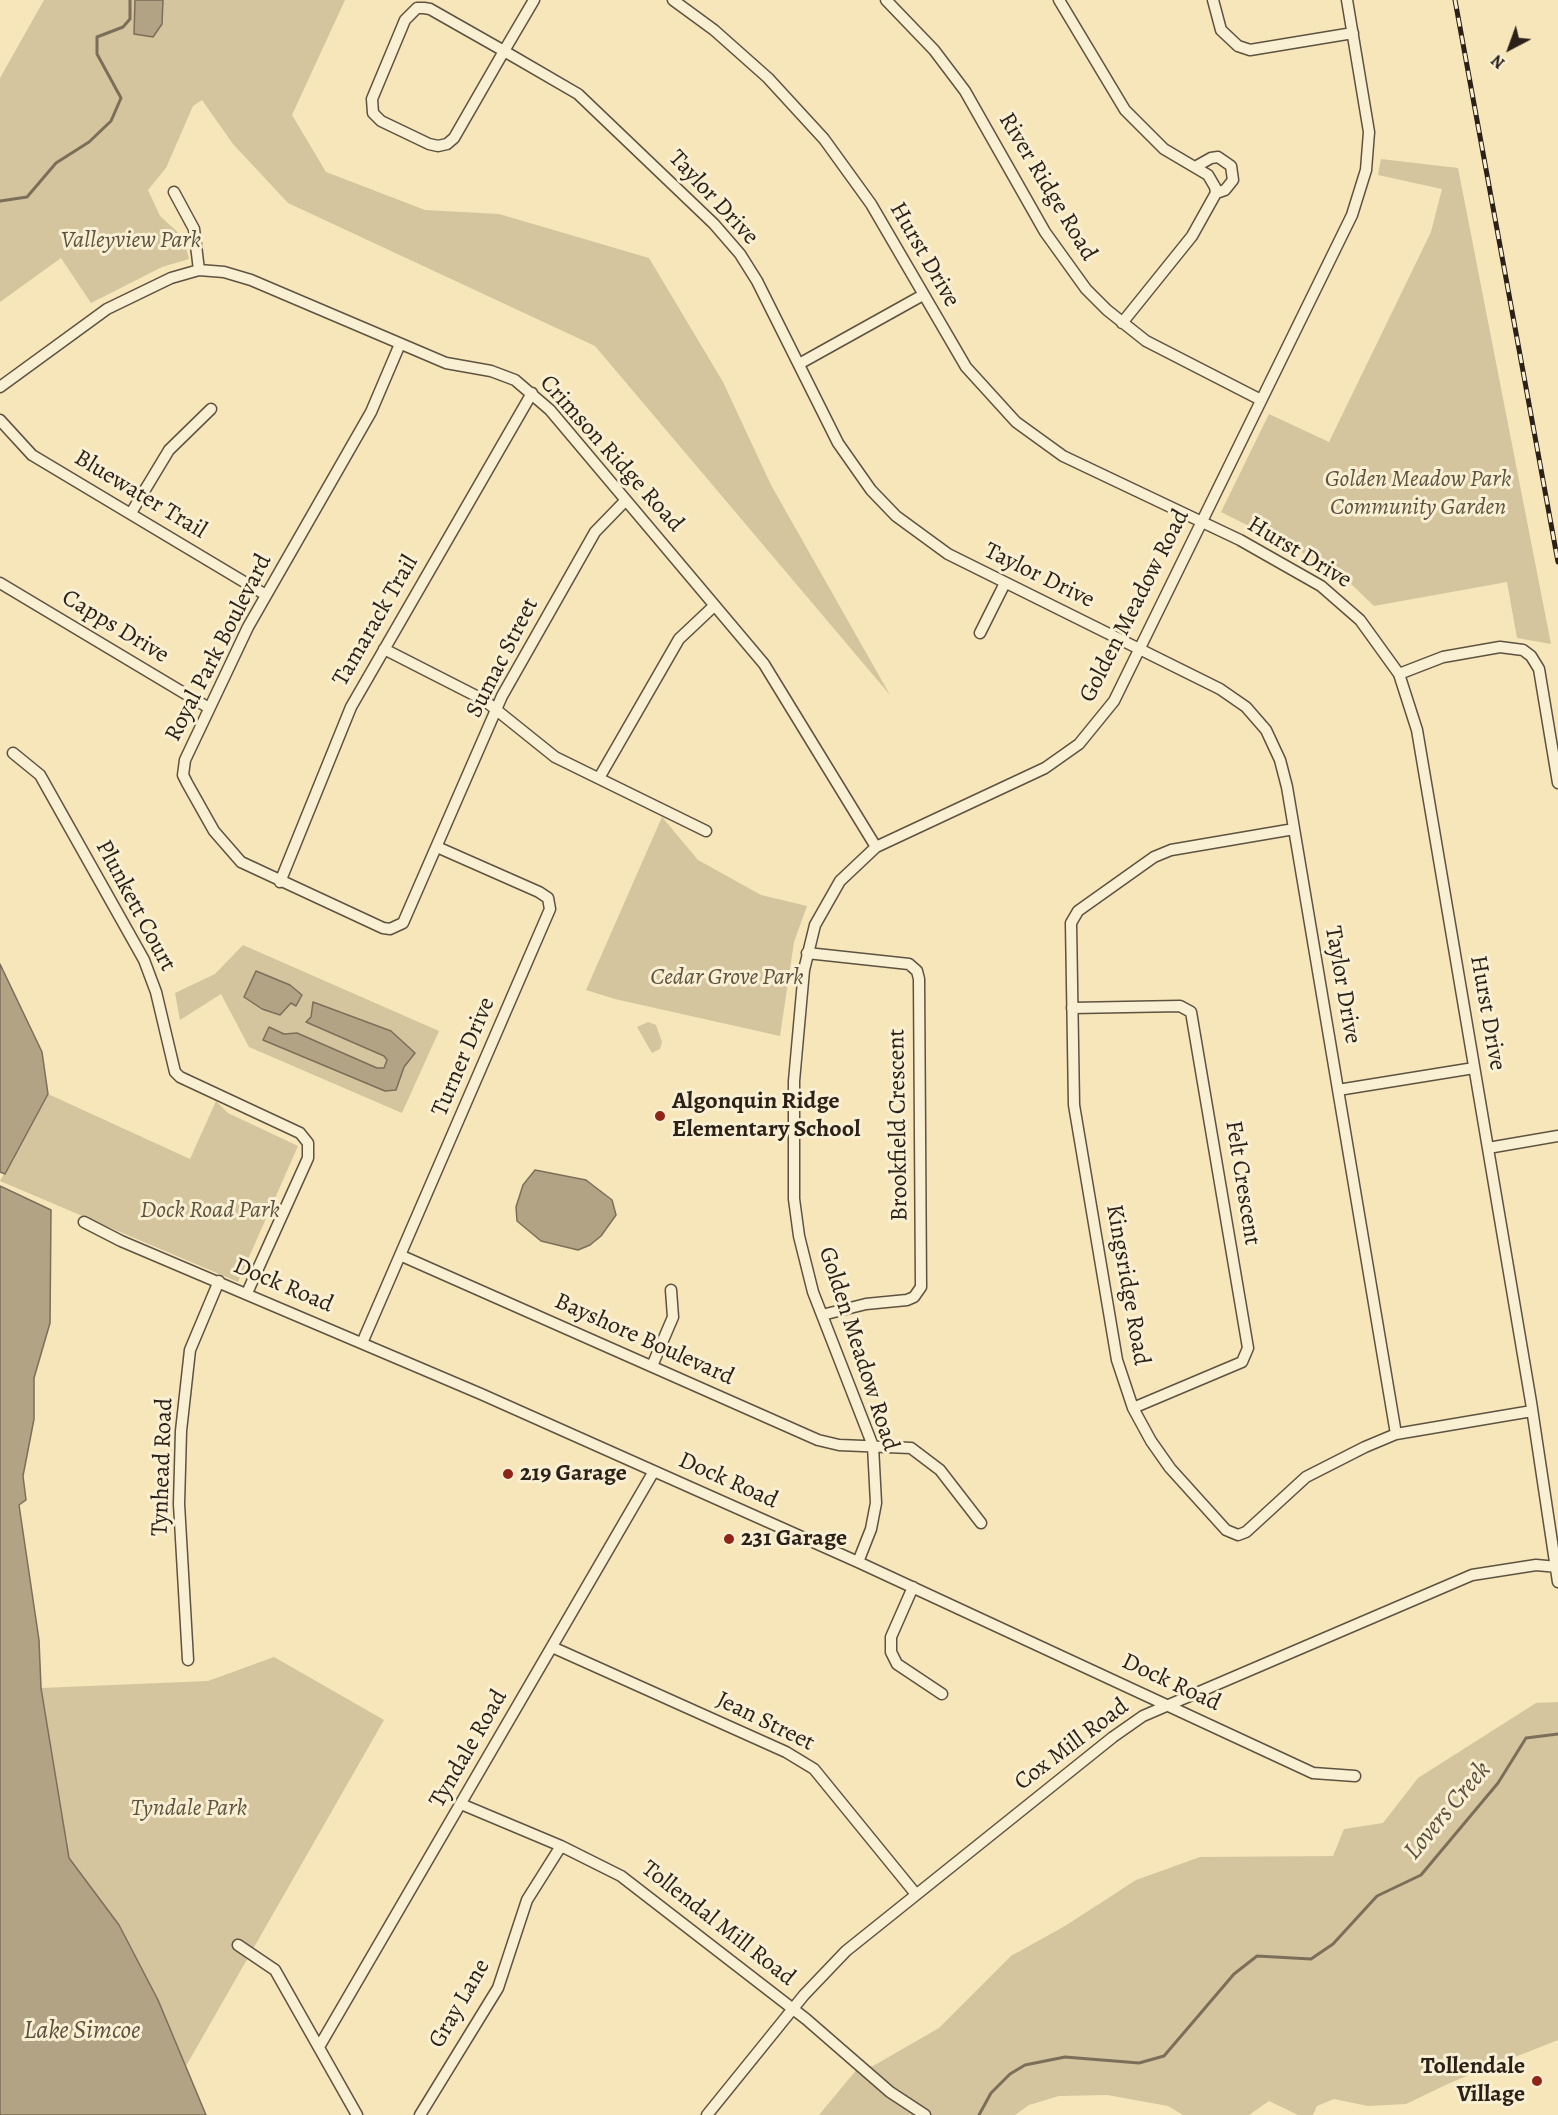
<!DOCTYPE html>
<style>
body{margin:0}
#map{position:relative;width:1558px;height:2115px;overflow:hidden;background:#f6e6b9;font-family:Alegreya,serif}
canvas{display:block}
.north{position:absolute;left:1480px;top:18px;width:60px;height:60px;-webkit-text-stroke:4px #f9efd2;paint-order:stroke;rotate:221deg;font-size:16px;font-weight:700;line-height:24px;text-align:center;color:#2c2119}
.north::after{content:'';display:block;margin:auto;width:21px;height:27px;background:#2c2119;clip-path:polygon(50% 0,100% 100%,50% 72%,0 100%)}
</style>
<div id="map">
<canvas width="1558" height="2115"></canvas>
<div class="north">N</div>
</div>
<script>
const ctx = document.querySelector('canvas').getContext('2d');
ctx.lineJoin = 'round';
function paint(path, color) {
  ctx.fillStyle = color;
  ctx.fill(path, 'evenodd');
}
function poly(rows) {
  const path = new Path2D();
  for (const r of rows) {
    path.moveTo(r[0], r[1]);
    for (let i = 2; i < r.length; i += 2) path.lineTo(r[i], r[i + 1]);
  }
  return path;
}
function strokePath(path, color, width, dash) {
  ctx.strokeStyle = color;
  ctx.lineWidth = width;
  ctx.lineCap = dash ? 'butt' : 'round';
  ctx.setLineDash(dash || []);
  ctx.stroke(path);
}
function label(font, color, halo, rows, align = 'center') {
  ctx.font = font + ' Alegreya,serif';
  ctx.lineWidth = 6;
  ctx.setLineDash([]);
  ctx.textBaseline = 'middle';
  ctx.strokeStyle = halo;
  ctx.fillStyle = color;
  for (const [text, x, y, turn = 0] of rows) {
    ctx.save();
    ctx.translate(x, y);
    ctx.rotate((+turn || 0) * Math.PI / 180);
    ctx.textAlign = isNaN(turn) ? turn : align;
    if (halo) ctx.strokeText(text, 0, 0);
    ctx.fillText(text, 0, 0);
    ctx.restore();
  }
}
paint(poly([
 [44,0,345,0,292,115,326,172,425,210,499,214,649,258,723,382,771,485,890,695,595,346,288,203,233,144,202,100,193,106,166,168,148,190,160,216,183,237,189,259,162,267,91,303,61,258,0,302,0,78],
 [1381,159,1458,168,1551,644,1517,638,1507,582,1374,606,1345,578,1319,561,1221,512,1269,414,1329,442,1431,232,1442,189,1378,175],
 [662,817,698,860,761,895,807,906,794,942,780,1036,615,999,586,990],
 [243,945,439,1031,402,1113,249,1047,221,994,180,1020,175,993,215,974],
 [648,1022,656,1025,662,1042,660,1049,652,1053,637,1027],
 [48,1094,190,1159,216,1101,228,1113,298,1146,238,1282,0,1181],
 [274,1657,384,1720,186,2066,158,2000,119,1925,69,1858,41,1688,208,1681],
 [1558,1702,1558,2040,1452,2082,1406,2104,1368,2106,1334,2099,1317,2106,1313,2115,1298,2115,1269,2101,1249,2115,1183,2115,1168,2106,1107,2095,1059,2096,1029,2105,1015,2115,819,2115,858,2068,873,2066,939,2028,1011,1956,1065,1926,1136,1880,1200,1857,1333,1856,1344,1829,1383,1823,1418,1778,1536,1703]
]), '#d4c59e');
const water = poly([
 [135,0,163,0,162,24,153,37,134,34,135,0],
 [0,964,42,1052,48,1094,5,1174,0,1172,0,964],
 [256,971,290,985,302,995,296,1006,291,1003,280,1015,262,1009,244,997,256,971],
 [313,1002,391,1031,415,1053,404,1067,396,1090,385,1091,263,1040,269,1027,284,1034,297,1033,377,1068,384,1068,387,1060,384,1056,306,1022,311,1017,313,1002],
 [535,1170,586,1180,612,1200,616,1215,601,1236,590,1245,578,1250,541,1241,517,1221,516,1207,523,1185,535,1170],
 [0,1186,51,1210,50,1323,34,1378,34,1419,23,1476,26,1500,19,1505,39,1640,41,1688,69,1858,119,1925,158,2000,206,2115,0,2115,0,1186]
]);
paint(water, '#b1a383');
strokePath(water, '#7c6f59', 1.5);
strokePath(poly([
 [0,201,27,197,56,163,89,142,111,121,121,98,97,54,97,37,123,27,130,19,130,0],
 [979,2115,991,2093,1010,2074,1025,2065,1065,2057,1139,2063,1164,2056,1234,1974,1257,1956,1311,1959,1333,1944,1377,1896,1421,1875,1498,1783,1526,1738,1558,1734]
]), '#7c6f59', 3);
const minor = poly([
 [534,0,504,51,454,138,447,144,438,146,429,144,381,121,373,113,372,99,405,20,417,8,424,8,430,9,504,51,578,94,714,224,740,254,757,281,838,443,871,490,896,516,948,554,1220,689,1246,707,1266,730,1280,760,1287,787,1396,1434],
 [673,0,714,30,768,78,824,139,871,204,966,367,1016,422,1063,456,1240,540,1321,586,1360,620,1399,674,1417,730,1531,1402,1558,1582],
 [886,0,934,50,965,91,1045,232,1086,289,1107,310,1146,341,1261,400],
 [1059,0,1125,110,1164,149,1208,175,1215,187,1216,193,1192,236,1122,323],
 [1213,0,1221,30,1238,46,1250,50,1353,33],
 [1195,167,1211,158,1218,157,1231,166,1233,180,1225,190,1216,193],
 [174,192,194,229,199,270],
 [400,344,371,412,248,627,185,760,183,775,187,783,214,831,241,862,383,928,390,929,403,923,502,696,595,532,626,500],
 [799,364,923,295],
 [0,387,107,309,171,278,199,270,224,272,251,280,446,363,491,371,515,380,550,410,764,664,876,847],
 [0,420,32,455,266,595],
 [131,513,169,450,211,409],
 [0,583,209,708],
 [980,633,1005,583],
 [384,649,484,700,555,757,706,831],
 [1399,674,1443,657,1500,647,1523,650,1531,656,1539,669,1558,783],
 [13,753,40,775,144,960,156,992,175,1072,180,1077,300,1133,308,1143,308,1158,247,1293],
 [599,778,679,639,714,606],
 [1294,829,1171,850,1154,857,1078,911,1071,923,1074,1105,1117,1360,1133,1408,1151,1441,1170,1468,1226,1530,1238,1535,1246,1532,1306,1477,1365,1447,1396,1434,1532,1411],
 [280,882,351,707,532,393],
 [807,953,909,964,917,971,919,979,921,1287,914,1297,907,1300,866,1304,822,1315],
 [1072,1008,1180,1006,1191,1012,1248,1348,1242,1362,1133,1408],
 [1338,1090,1474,1068],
 [1488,1148,1558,1136],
 [84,1222,121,1241,481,1394,858,1562,1313,1773,1355,1776],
 [402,1256,818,1440,839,1445,911,1448,940,1470,981,1523],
 [362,1343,550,909,548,898,539,892,437,847],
 [652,1366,673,1317,671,1290],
 [858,1562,871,1529,876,1503,873,1446,813,1292,799,1236,794,1199,794,1081,804,970,815,925,840,881,876,847,1045,768,1079,744,1114,701,1352,215,1366,170,1369,132,1347,0],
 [913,1587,891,1637,891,1652,897,1664,942,1694],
 [552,1647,786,1752,814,1769,915,1893],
 [188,1660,179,1504,181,1431,190,1350,219,1281],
 [461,1804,561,1846,621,1876,806,2019,890,2092,925,2115],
 [238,1945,275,1970,357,2115],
 [319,2047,654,1471],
 [420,2115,498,1988,527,1900,561,1846],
 [707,2115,804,1995,846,1951,1113,1737,1143,1716,1472,1575,1536,1565,1558,1567]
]);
strokePath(minor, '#5e5241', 13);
strokePath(minor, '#f9efd2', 10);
const rail = poly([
 [1455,0,1558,562]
]);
strokePath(rail, '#2c2119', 5);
strokePath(rail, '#f9efd2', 3, [9]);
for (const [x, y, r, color] of [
 [660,1116,6,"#8f2418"],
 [508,1474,6,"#8f2418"],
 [729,1539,6,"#8f2418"],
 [1537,2081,6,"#8f2418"]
]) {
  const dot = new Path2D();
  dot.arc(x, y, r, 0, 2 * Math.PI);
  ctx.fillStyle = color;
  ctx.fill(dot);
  strokePath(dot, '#f9efd2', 2);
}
label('24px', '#2c2119', '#f9efd2', [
 ["River Ridge Road",1047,187,59],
 ["Taylor Drive",713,198,47],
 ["Hurst Drive",924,255,60],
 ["Crimson Ridge Road",611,454,48],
 ["Bluewater Trail",140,495,31],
 ["Hurst Drive",1299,553,31],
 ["Taylor Drive",1039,576,26],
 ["Golden Meadow Road",1135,606,-63],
 ["Tamarack Trail",376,621,-60],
 ["Capps Drive",115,627,31],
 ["Royal Park Boulevard",219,648,-63],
 ["Sumac Street",503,658,-63],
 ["Plunkett Court",135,906,62],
 ["Taylor Drive",1342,985,80],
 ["Hurst Drive",1487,1013,80],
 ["Turner Drive",464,1057,-67],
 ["Brookfield Crescent",899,1125,-91],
 ["Felt Crescent",1242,1183,81],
 ["Kingsridge Road",1127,1285,80],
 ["Dock Road",283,1286,23],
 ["Bayshore Boulevard",644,1340,24],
 ["Golden Meadow Road",858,1349,72],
 ["Tynhead Road",163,1467,-88],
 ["Dock Road",728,1481,24],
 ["Dock Road",1171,1683,25],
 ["Jean Street",765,1722,26],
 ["Cox Mill Road",1072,1745,-37],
 ["Tyndale Road",469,1749,-60],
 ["Tollendal Mill Road",718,1924,38],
 ["Gray Lane",460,2004,-60]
]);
label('italic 24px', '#5e5241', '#f9efd2', [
 ["Valleyview Park",131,241],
 ["Golden Meadow Park",1418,480],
 ["Community Garden",1418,508],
 ["Cedar Grove Park",727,978],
 ["Dock Road Park",210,1211],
 ["Tyndale Park",189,1809]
]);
label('bold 24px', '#2c2119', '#f9efd2', [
 ["Algonquin Ridge",672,1102],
 ["Elementary School",672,1130],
 ["219 Garage",520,1474],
 ["231 Garage",741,1539],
 ["Tollendale",1525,2067,"right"],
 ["Village",1525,2095,"right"]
], 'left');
label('italic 26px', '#5b4e3e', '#f9efd2', [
 ["Lovers Creek",1448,1811,-50],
 ["Lake Simcoe",82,2032]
]);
</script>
